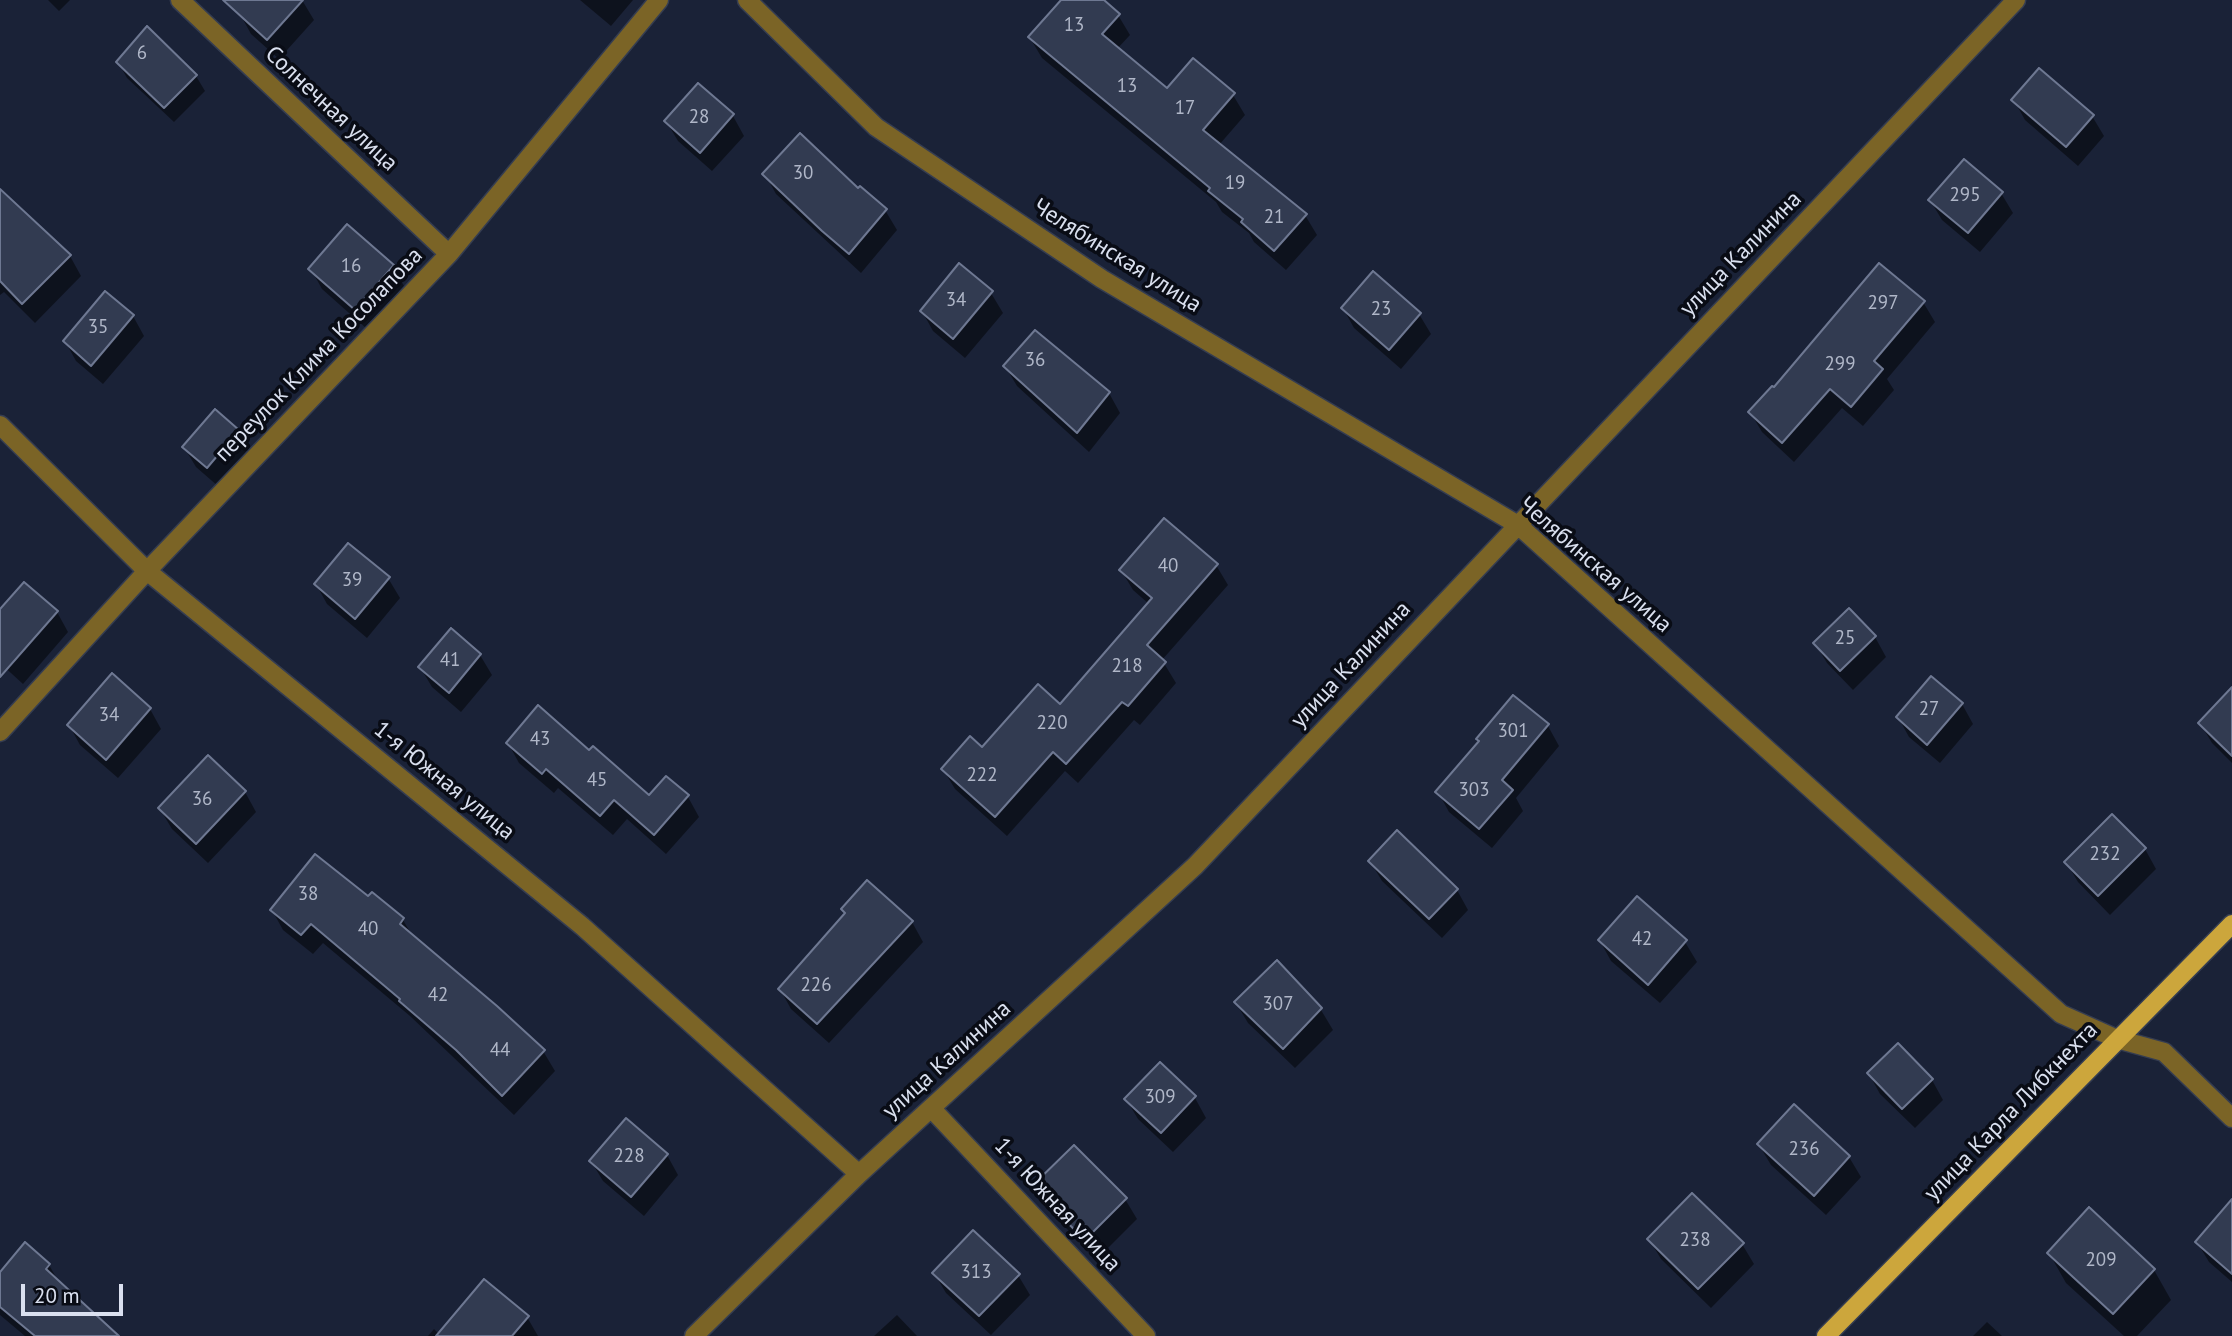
<!DOCTYPE html>
<meta charset="utf-8">
<style>
body{margin:0}
#map{position:relative;width:2232px;height:1336px;overflow:hidden;background:#1a2237;font-family:"PT Sans",sans-serif}
canvas{display:block}
.scale{position:absolute;left:21px;top:1284px;width:102px;height:32px;box-sizing:border-box;border:4px solid #dae0ef;border-top:0;padding-left:9px;font-size:21px;line-height:24px;white-space:nowrap;color:#dae0ef;-webkit-text-stroke:5px #090c15;paint-order:stroke}
</style>
<div id="map">
<canvas width="2232" height="1336"></canvas>
<div class="scale">20 m</div>
</div>
<script>
const ctx = document.querySelector('canvas').getContext('2d');
ctx.lineJoin = 'round';
function paint(path, color) {
  ctx.fillStyle = color;
  ctx.fill(path, 'evenodd');
}
function poly(rows) {
  const path = new Path2D();
  for (const r of rows) {
    path.moveTo(r[0], r[1]);
    for (let i = 2; i < r.length; i += 2) path.lineTo(r[i], r[i + 1]);
  }
  return path;
}
function strokePath(path, color, width, dash) {
  ctx.strokeStyle = color;
  ctx.lineWidth = width;
  ctx.lineCap = dash ? 'butt' : 'round';
  ctx.setLineDash(dash || []);
  ctx.stroke(path);
}
function label(font, color, halo, rows, align = 'center') {
  ctx.font = font + ' "PT Sans",sans-serif';
  ctx.lineWidth = 7;
  ctx.setLineDash([]);
  ctx.textBaseline = 'middle';
  ctx.strokeStyle = halo;
  ctx.fillStyle = color;
  for (const [text, x, y, turn = 0] of rows) {
    ctx.save();
    ctx.translate(x, y);
    ctx.rotate((+turn || 0) * Math.PI / 180);
    ctx.textAlign = isNaN(turn) ? turn : align;
    if (halo) ctx.strokeText(text, 0, 0);
    ctx.fillText(text, 0, 0);
    ctx.restore();
  }
}
paint(poly([
 [48,0,70,0,59,11],
 [252,0,302,0,314,20,279,59,251,34,240,14],
 [580,0,633,0,611,26],
 [1063,0,1101,0,1118,15,1130,35,1117,49,1167,90,1233,95,1245,115,1219,145,1305,215,1317,235,1286,270,1254,242,1249,233,1222,212,1216,202,1042,58,1030,38],
 [147,28,196,76,205,91,174,122,127,78,118,62],
 [698,85,733,116,744,136,712,171,678,141,666,121],
 [2014,100,2092,116,2104,136,2078,166,2025,120],
 [765,174,858,191,885,210,897,230,861,273,776,194],
 [0,191,70,256,81,276,35,323,4,292,0,295],
 [2001,193,2013,213,1980,252,1942,220,1930,200],
 [393,266,404,286,367,329,322,289,311,269],
 [991,293,1003,313,965,358,933,331,922,311],
 [1923,302,1935,322,1887,379,1894,390,1863,426,1842,408,1794,462,1762,432,1750,412],
 [1343,308,1419,314,1431,334,1401,369,1354,328],
 [133,316,144,336,103,384,76,361,65,341],
 [1005,366,1109,393,1120,413,1089,452,1017,386],
 [238,431,249,451,219,487,196,467,184,447],
 [1216,565,1228,585,1162,660,1176,683,1140,725,1134,720,1078,783,1065,771,1007,836,955,789,943,769,1061,706,1149,604,1133,590,1121,570],
 [388,578,400,598,367,638,327,604,316,584],
 [0,611,57,612,68,632,23,684,0,663],
 [451,630,480,655,492,675,461,712,432,687,420,667],
 [1875,637,1886,657,1853,690,1827,663,1815,643],
 [2232,690,2232,763,2212,743,2200,723],
 [1962,704,1973,724,1940,763,1909,737,1898,717],
 [150,709,161,729,118,778,80,745,69,725],
 [1548,726,1559,746,1516,798,1523,811,1492,848,1449,812,1438,792],
 [508,743,590,753,649,798,667,778,688,797,699,817,666,854,627,819,613,835,558,788,554,793,519,763],
 [208,758,245,792,256,812,208,863,172,829,160,809],
 [2145,849,2156,869,2110,915,2078,882,2066,862],
 [1370,861,1457,890,1468,910,1442,938,1382,881],
 [372,894,403,920,413,937,543,1051,555,1071,514,1115,410,1016,323,943,313,954,283,930,272,910,368,899],
 [843,909,912,922,923,942,829,1043,791,1009,780,989,846,915],
 [1600,941,1685,942,1697,962,1660,1003,1611,961],
 [1277,963,1321,1010,1333,1030,1295,1068,1248,1023,1236,1003],
 [1160,1064,1195,1098,1206,1118,1173,1152,1138,1119,1126,1099],
 [1869,1074,1932,1080,1943,1100,1915,1128,1880,1094],
 [1794,1107,1849,1157,1861,1177,1826,1215,1771,1165,1759,1145],
 [667,1155,678,1175,644,1216,603,1181,591,1161],
 [1034,1187,1125,1199,1137,1219,1097,1259,1045,1207],
 [2232,1202,2232,1282,2209,1262,2197,1242],
 [1649,1239,1742,1244,1754,1264,1711,1308,1661,1259],
 [2049,1253,2154,1270,2171,1300,2137,1336,2124,1336,2066,1283],
 [49,1265,60,1284,117,1336,25,1336,0,1315,0,1275],
 [934,1273,1018,1275,1030,1295,991,1335,946,1293],
 [897,1315,917,1336,874,1336],
 [527,1317,538,1336,428,1336,434,1329,439,1334],
 [1987,1322,2002,1336,1973,1336]
]), '#0007');
const building = poly([
 [223,0,303,0,267,40,223,0],
 [1061,0,1104,0,1120,14,1102,34,1167,88,1193,58,1235,93,1203,130,1307,214,1274,251,1241,222,1243,219,1208,191,1210,188,1028,37,1061,0],
 [147,26,197,75,164,108,116,62,147,26],
 [2039,68,2094,115,2066,147,2011,100,2039,68],
 [698,83,734,114,700,153,664,121,698,83],
 [800,133,858,188,860,186,887,209,849,254,822,231,762,174,800,133],
 [1964,159,2003,192,1968,233,1928,200,1964,159],
 [0,189,71,255,22,304,0,281,0,189],
 [347,224,394,265,355,310,308,269,347,224],
 [959,263,993,291,953,339,920,311,959,263],
 [1879,263,1925,301,1874,361,1883,369,1851,407,1830,389,1782,443,1748,412,1772,386,1774,387,1879,263],
 [1373,271,1421,313,1389,350,1341,308,1373,271],
 [105,291,134,315,91,366,63,341,105,291],
 [1035,330,1110,392,1077,433,1003,366,1035,330],
 [215,409,239,430,207,468,182,447,215,409],
 [1164,518,1218,564,1147,645,1166,662,1128,706,1122,702,1066,764,1053,752,995,817,941,769,970,736,982,747,1038,684,1060,704,1152,598,1119,570,1164,518],
 [348,543,390,577,355,619,314,584,348,543],
 [24,582,58,611,0,677,0,609,24,582],
 [1849,608,1876,636,1840,671,1813,643,1849,608],
 [451,628,481,654,449,693,418,667,451,628],
 [112,673,151,708,106,760,67,725,112,673],
 [1931,676,1963,703,1927,745,1896,717,1931,676],
 [2232,687,2232,756,2198,723,2232,687],
 [1513,695,1549,724,1502,780,1513,790,1479,829,1435,792,1479,741,1476,739,1513,695],
 [538,705,589,750,593,746,649,795,666,776,689,795,654,835,614,800,600,816,546,769,542,774,506,743,538,705],
 [208,755,246,791,196,844,158,808,208,755],
 [2112,814,2146,848,2098,896,2064,862,2112,814],
 [1397,830,1458,889,1429,919,1368,861,1397,830],
 [315,854,368,896,372,892,404,918,400,924,497,1006,545,1050,502,1096,456,1050,399,1001,400,999,311,924,301,935,270,910,315,854],
 [867,880,913,921,817,1024,778,989,845,913,841,909,867,880],
 [1637,896,1687,940,1648,985,1598,940,1637,896],
 [1277,960,1322,1008,1283,1049,1234,1002,1277,960],
 [1898,1043,1933,1079,1902,1109,1867,1073,1898,1043],
 [1160,1062,1196,1096,1161,1133,1124,1099,1160,1062],
 [1794,1104,1850,1156,1814,1196,1757,1144,1794,1104],
 [626,1118,668,1154,631,1197,589,1161,626,1118],
 [1074,1145,1127,1198,1085,1240,1031,1187,1074,1145],
 [1692,1193,1744,1243,1698,1289,1647,1239,1692,1193],
 [2232,1199,2232,1274,2195,1242,2232,1199],
 [2089,1207,2155,1269,2113,1314,2047,1253,2089,1207],
 [973,1230,1020,1274,979,1316,932,1273,973,1230],
 [25,1242,50,1264,46,1269,119,1336,35,1336,0,1307,0,1272,25,1242],
 [484,1279,529,1316,512,1336,436,1336,484,1279]
]);
paint(building, '#323b51');
strokePath(building, '#6e7892', 2);
const minor = poly([
 [180,0,449,254],
 [747,0,876,127,1102,279,1518,525,2061,1014,2117,1039,2164,1052,2232,1118],
 [0,425,147,571,582,926,859,1174],
 [0,732,147,571,449,254,659,0],
 [931,1108,1146,1336],
 [694,1336,859,1174,1195,866,2016,0]
]);
const major = poly([
 [1826,1336,2232,924]
]);
strokePath(minor, '#353d51', 21);
strokePath(major, '#353d51', 21);
strokePath(minor, '#7b6426', 18);
strokePath(major, '#cca63c', 18);
label('19px', '#b0b7c8', null, [
 ["13",1074,26],
 ["6",142,54],
 ["13",1127,87],
 ["17",1185,109],
 ["28",699,118],
 ["30",803,174],
 ["19",1235,184],
 ["295",1965,196],
 ["21",1274,218],
 ["16",351,267],
 ["34",956,301],
 ["297",1883,304],
 ["23",1381,310],
 ["35",98,328],
 ["36",1035,361],
 ["299",1840,365],
 ["40",1168,567],
 ["39",352,581],
 ["25",1845,639],
 ["41",450,661],
 ["218",1127,667],
 ["27",1929,710],
 ["34",109,716],
 ["220",1052,724],
 ["301",1513,732],
 ["43",540,740],
 ["222",982,776],
 ["45",597,781],
 ["303",1474,791],
 ["36",202,800],
 ["232",2105,855],
 ["38",308,895],
 ["40",368,930],
 ["42",1642,940],
 ["226",816,986],
 ["42",438,996],
 ["307",1278,1005],
 ["44",500,1051],
 ["309",1160,1098],
 ["236",1804,1150],
 ["228",629,1157],
 ["238",1695,1241],
 ["209",2101,1261],
 ["313",976,1273]
]);
label('23px', '#dae0ef', '#090c15', [
 ["Солнечная улица",331,109,43],
 ["улица Калинина",1741,254,-46],
 ["Челябинская улица",1117,256,32],
 ["переулок Клима Косолапова",319,355,-46],
 ["Челябинская улица",1595,565,41],
 ["улица Калинина",1351,665,-47],
 ["1-я Южная улица",444,781,39],
 ["улица Калинина",947,1060,-42],
 ["улица Карла Либкнехта",2011,1112,-46],
 ["1-я Южная улица",1057,1205,47]
]);
</script>
